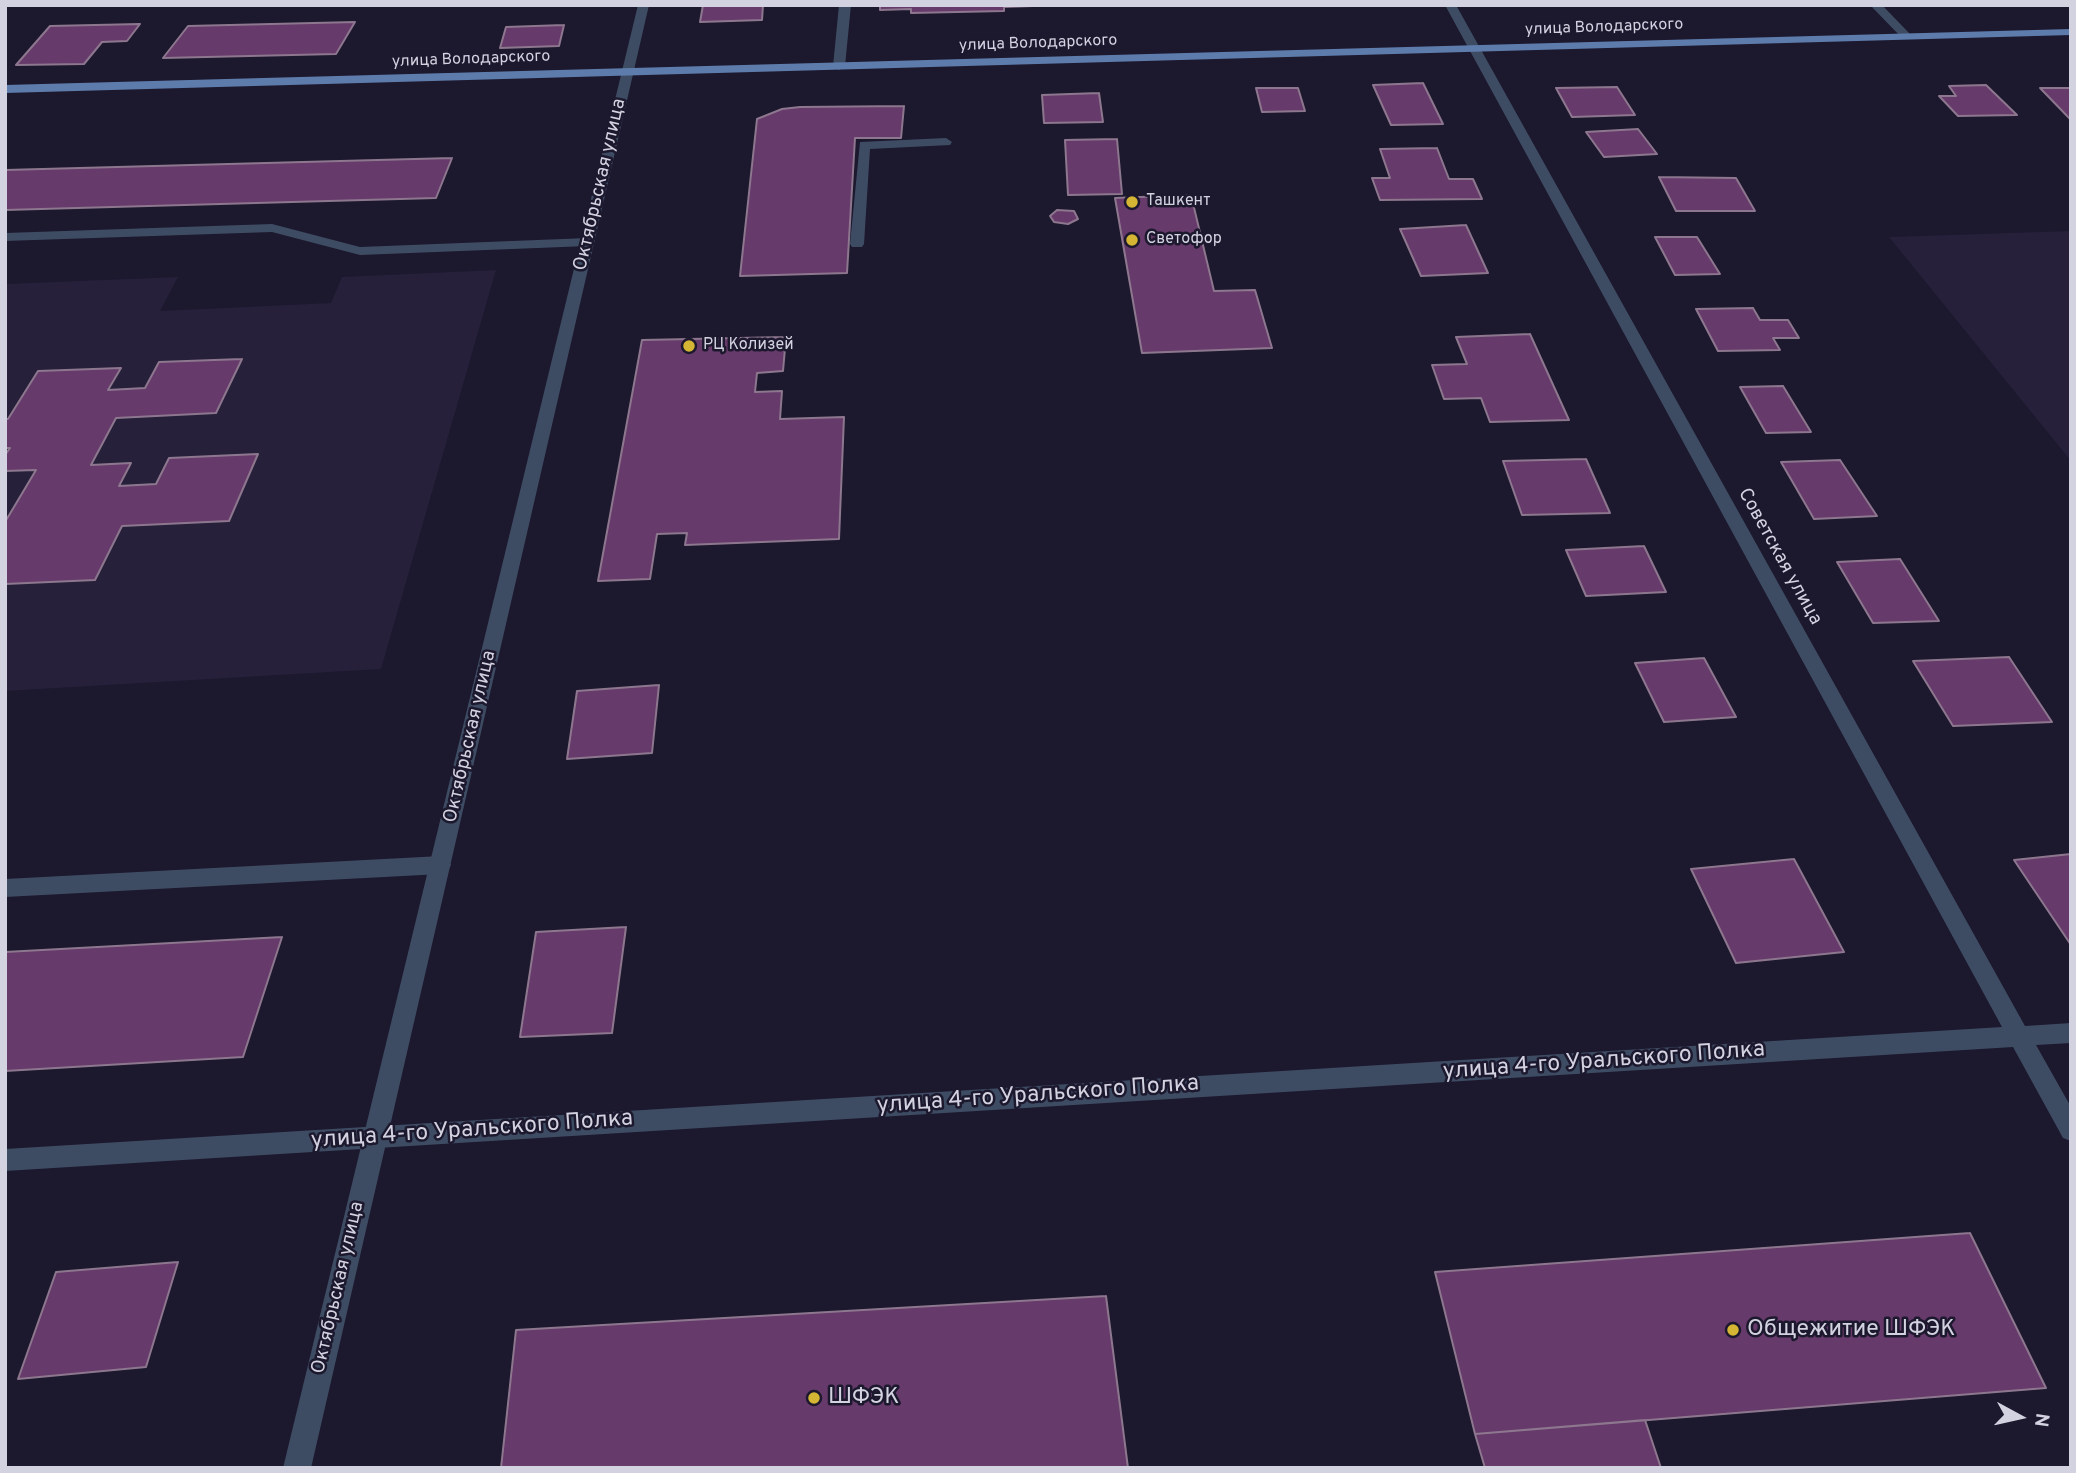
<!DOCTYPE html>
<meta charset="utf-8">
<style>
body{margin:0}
#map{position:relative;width:2076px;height:1473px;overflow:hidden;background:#1c182e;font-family:Overpass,sans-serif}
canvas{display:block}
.frame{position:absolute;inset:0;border:7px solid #d3d2e1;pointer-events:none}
.north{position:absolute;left:1985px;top:1382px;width:70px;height:70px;-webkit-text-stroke:5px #1c182e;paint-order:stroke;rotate:98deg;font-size:19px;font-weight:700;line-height:28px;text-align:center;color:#d3d2e1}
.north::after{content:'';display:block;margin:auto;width:24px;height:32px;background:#d3d2e1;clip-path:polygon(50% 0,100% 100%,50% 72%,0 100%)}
</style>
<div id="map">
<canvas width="2076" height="1473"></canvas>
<div class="frame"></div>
<div class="north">N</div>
</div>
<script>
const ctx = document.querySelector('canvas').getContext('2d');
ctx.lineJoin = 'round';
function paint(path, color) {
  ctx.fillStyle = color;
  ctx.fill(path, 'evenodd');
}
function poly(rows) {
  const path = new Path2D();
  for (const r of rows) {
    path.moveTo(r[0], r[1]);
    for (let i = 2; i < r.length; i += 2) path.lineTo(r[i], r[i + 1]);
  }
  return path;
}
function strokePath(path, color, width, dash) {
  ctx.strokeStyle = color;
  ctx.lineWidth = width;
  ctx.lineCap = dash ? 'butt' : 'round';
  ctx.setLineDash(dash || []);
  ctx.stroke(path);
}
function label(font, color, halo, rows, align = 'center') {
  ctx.font = font + ' Overpass,sans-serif';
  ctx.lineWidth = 5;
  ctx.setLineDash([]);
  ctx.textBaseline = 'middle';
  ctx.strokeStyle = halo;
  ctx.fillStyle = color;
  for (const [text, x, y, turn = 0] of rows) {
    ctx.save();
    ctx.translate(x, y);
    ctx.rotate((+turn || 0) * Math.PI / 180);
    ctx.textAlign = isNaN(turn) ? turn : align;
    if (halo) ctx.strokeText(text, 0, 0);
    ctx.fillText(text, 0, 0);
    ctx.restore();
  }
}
paint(poly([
 [2071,231,2071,461,1889,237],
 [496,270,381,669,5,691,5,284,178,277,160,311,331,303,342,277]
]), '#26203b');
const building = poly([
 [703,5,763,5,762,20,700,22,703,5],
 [880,5,1032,5,1033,6,1004,7,1004,11,911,13,911,9,880,10,880,5],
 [355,22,336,54,163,58,188,26,355,22],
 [140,24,127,41,102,42,84,64,16,65,50,26,140,24],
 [564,25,559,46,500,48,506,27,564,25],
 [1423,83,1443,124,1391,125,1373,85,1423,83],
 [1986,85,2017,115,1958,116,1939,96,1956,96,1949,86,1986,85],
 [1617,87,1635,115,1572,117,1556,88,1617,87],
 [1256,88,1298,88,1305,111,1262,112,1256,88],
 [2040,88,2071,88,2071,120,2040,88],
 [1099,93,1103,122,1044,123,1042,95,1099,93],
 [904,106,901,138,855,138,847,273,740,276,757,119,782,109,800,107,904,106],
 [1638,129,1657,154,1604,157,1586,132,1638,129],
 [1117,139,1122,194,1068,195,1065,140,1117,139],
 [1437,148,1449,179,1473,179,1482,199,1380,200,1372,178,1390,178,1380,149,1437,148],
 [452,158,436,198,5,210,5,170,452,158],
 [1659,177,1736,178,1755,211,1676,211,1659,177],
 [1191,195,1214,291,1255,290,1272,348,1142,353,1115,198,1191,195],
 [1057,210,1074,211,1078,219,1068,224,1054,222,1050,216,1057,210],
 [1466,225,1488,273,1421,276,1400,229,1466,225],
 [1655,237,1697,237,1720,274,1675,275,1655,237],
 [1753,308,1760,320,1788,320,1799,338,1773,338,1780,350,1718,351,1696,309,1753,308],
 [1530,334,1569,420,1490,422,1481,398,1444,399,1432,365,1467,364,1456,337,1530,334],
 [786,337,783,371,757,373,755,392,782,391,780,419,844,417,839,539,685,545,687,533,657,534,650,579,598,581,642,340,786,337],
 [242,359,216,413,116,418,91,465,131,463,119,486,156,484,169,458,258,454,229,521,122,526,95,580,5,584,5,522,36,470,5,471,5,455,10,448,5,448,5,419,8,419,38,371,121,368,108,390,145,388,159,362,242,359],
 [1783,386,1811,432,1766,433,1740,387,1783,386],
 [1586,459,1610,513,1522,515,1503,461,1586,459],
 [1840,460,1877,516,1814,519,1781,462,1840,460],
 [1644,546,1666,592,1586,596,1566,550,1644,546],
 [1900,559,1939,621,1873,623,1837,562,1900,559],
 [2009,657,2052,722,1953,726,1913,661,2009,657],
 [1704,658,1736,717,1664,722,1635,663,1704,658],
 [659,685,652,753,567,759,577,691,659,685],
 [2071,854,2071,945,2014,860,2071,854],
 [1794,859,1844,952,1736,963,1691,869,1794,859],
 [626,927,612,1033,520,1037,536,932,626,927],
 [282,937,243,1057,5,1071,5,952,282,937],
 [1970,1233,2046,1388,1475,1434,1435,1272,1970,1233],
 [178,1262,146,1367,18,1379,56,1272,178,1262],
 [1106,1296,1128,1468,501,1468,516,1330,1106,1296],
 [1645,1420,1661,1468,1485,1468,1475,1434,1645,1420]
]);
paint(building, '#663a6a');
strokePath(building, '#8d778e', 2);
paint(poly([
 [839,5,851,5,845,66,839,70,833,66,839,5],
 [1870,5,1882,5,1910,34,1910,38,1902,38,1870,5],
 [946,138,952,142,950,145,870,149,864,244,862,247,852,247,850,244,860,142,946,138],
 [272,224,360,247,588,238,595,242,588,246,360,255,272,232,5,241,5,233,272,224],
 [441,856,448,859,451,865,448,871,441,874,5,897,5,879,441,856]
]), '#3e4c63');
paint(poly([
 [1445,5,1456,5,2025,1026,2071,1023,2071,1043,2036,1045,2071,1107,2071,1141,2063,1138,2013,1047,5,1171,5,1149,2002,1027,1445,5]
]), '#3e4c63');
paint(poly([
 [638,5,649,5,311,1468,283,1468,638,5]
]), '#3e4c63');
paint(poly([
 [2071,29,2071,35,5,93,5,85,2071,29]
]), '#5e7cab');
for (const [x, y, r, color] of [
 [1132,202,7,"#d5b534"],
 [1132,240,7,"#d5b534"],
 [689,346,7,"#d5b534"],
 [1733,1330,7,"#d5b534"],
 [814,1398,7,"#d5b534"]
]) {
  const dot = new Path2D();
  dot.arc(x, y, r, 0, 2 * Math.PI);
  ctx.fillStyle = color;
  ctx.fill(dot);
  strokePath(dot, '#1c182e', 2.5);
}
label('16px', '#d3d2e1', '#1c182e', [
 ["улица Володарского",1604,28,-2],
 ["улица Володарского",1038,44,-2],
 ["улица Володарского",471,60,-2]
]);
label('16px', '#d3d2e1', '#1c182e', [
 ["Ташкент",1146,202],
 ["Светофор",1146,240],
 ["РЦ Колизей",703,346]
], 'left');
label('19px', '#d3d2e1', '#1c182e', [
 ["Октябрьская улица",601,185,-77],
 ["Советская улица",1779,557,61],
 ["Октябрьская улица",471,737,-77],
 ["Октябрьская улица",339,1288,-77]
]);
label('23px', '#d3d2e1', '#1c182e', [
 ["улица 4-го Уральского Полка",1604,1062,-4],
 ["улица 4-го Уральского Полка",1038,1096,-4],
 ["улица 4-го Уральского Полка",472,1131,-4]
]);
label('23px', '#d3d2e1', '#1c182e', [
 ["Общежитие ШФЭК",1747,1330],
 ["ШФЭК",828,1398]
], 'left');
</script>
